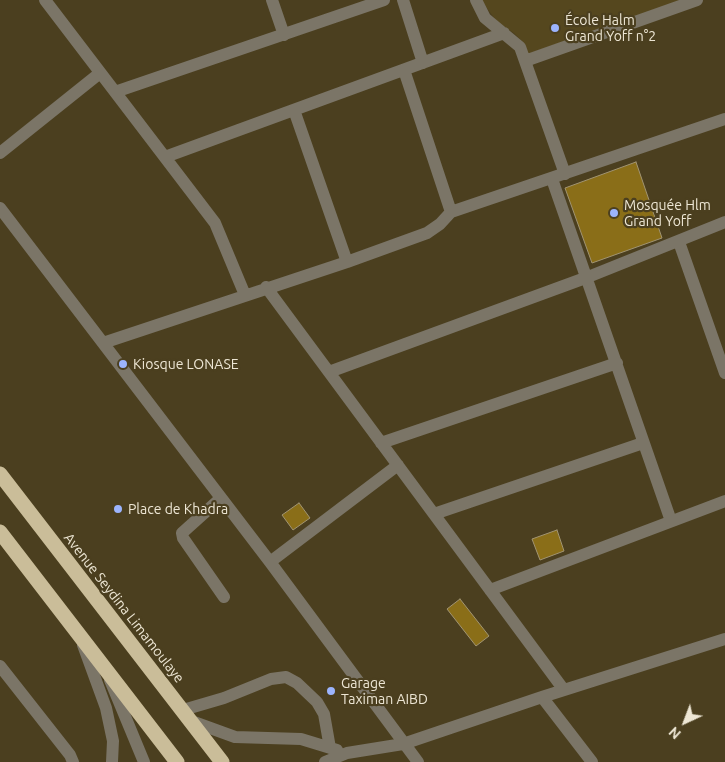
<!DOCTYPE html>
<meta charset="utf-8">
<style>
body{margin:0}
#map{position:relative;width:725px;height:762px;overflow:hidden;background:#4b3f1f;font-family:Ubuntu,sans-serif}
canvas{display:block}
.north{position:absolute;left:660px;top:697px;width:50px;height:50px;-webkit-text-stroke:4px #4b3f1f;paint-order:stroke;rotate:223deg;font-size:14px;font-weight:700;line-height:20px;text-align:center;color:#ede6d4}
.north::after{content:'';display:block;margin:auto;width:18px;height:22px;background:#ede6d4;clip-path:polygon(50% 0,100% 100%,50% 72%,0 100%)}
</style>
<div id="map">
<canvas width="725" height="762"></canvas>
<div class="north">N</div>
</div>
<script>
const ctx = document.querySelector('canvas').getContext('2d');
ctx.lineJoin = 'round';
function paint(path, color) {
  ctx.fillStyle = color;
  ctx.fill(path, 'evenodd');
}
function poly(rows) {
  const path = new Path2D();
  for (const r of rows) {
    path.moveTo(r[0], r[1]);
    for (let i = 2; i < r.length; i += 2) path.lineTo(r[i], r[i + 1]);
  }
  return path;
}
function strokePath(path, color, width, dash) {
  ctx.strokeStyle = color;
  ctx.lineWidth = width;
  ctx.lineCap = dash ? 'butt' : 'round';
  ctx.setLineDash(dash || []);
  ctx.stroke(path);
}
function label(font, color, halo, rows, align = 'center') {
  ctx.font = font + ' Ubuntu,sans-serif';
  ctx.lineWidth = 4.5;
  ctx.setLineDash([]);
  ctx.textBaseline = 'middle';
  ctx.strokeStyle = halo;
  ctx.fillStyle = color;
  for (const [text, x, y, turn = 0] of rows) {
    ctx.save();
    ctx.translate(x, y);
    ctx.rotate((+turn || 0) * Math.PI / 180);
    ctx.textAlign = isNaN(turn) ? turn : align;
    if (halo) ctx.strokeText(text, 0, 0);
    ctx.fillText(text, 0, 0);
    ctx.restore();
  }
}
paint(poly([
 [481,0,682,0,528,54,525,44,514,33,498,23]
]), '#55471e');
const building = poly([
 [636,162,662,238,592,263,565,188,636,162],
 [299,503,310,518,293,530,282,515,299,503],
 [557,530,564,551,540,560,532,539,557,530],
 [460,599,489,636,476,646,447,609,460,599]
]);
paint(building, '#8a6e18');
strokePath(building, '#a19472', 1);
strokePath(poly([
 [45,0,215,223,245,295],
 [272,0,284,35],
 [403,0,423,63],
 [476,0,485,18,520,47,565,174],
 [525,61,697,0],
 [404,70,451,212],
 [115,92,384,0],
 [294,110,347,262],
 [0,153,100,73],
 [165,157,504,33],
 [552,179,671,521],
 [0,208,270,562,418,762],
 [679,242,725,373],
 [266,287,564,690],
 [103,343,347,262,427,233,440,224,451,212,725,119],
 [329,372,588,277,725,222],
 [381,443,617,363],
 [221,498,182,533,183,538,224,597],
 [434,514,643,443],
 [270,562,398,465],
 [490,590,725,501],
 [83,645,106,708,113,741,112,762],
 [0,666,70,755,73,762],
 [110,680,144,762],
 [542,697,592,762],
 [183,710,224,698,271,679,286,677,297,683,317,702,324,714,330,748],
 [191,721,235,737,301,739,337,750],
 [325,762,347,753,403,744,542,697,725,639]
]), '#7b7567', 12);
strokePath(poly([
 [0,474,222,762],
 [0,532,177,762]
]), '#cabd99', 15);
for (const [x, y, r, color] of [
 [555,28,5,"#9cb4fd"],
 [614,213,5,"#9cb4fd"],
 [123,364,5,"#9cb4fd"],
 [118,509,5,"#9cb4fd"],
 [331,691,5,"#9cb4fd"]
]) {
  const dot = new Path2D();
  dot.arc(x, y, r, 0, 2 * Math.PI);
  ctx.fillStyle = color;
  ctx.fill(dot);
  strokePath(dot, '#4b3f1f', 2);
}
label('14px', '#ede6d4', '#4b3f1f', [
 ["École Halm",565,20],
 ["Grand Yoff n°2",565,36],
 ["Mosquée Hlm",624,205],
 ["Grand Yoff",624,221],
 ["Kiosque LONASE",133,364],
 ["Place de Khadra",128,509],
 ["Garage",341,683],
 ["Taximan AIBD",341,699]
], 'left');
label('14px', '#ede6d4', '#4b3f1f', [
 ["Avenue Seydina Limamoulaye",124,608,52]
]);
</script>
